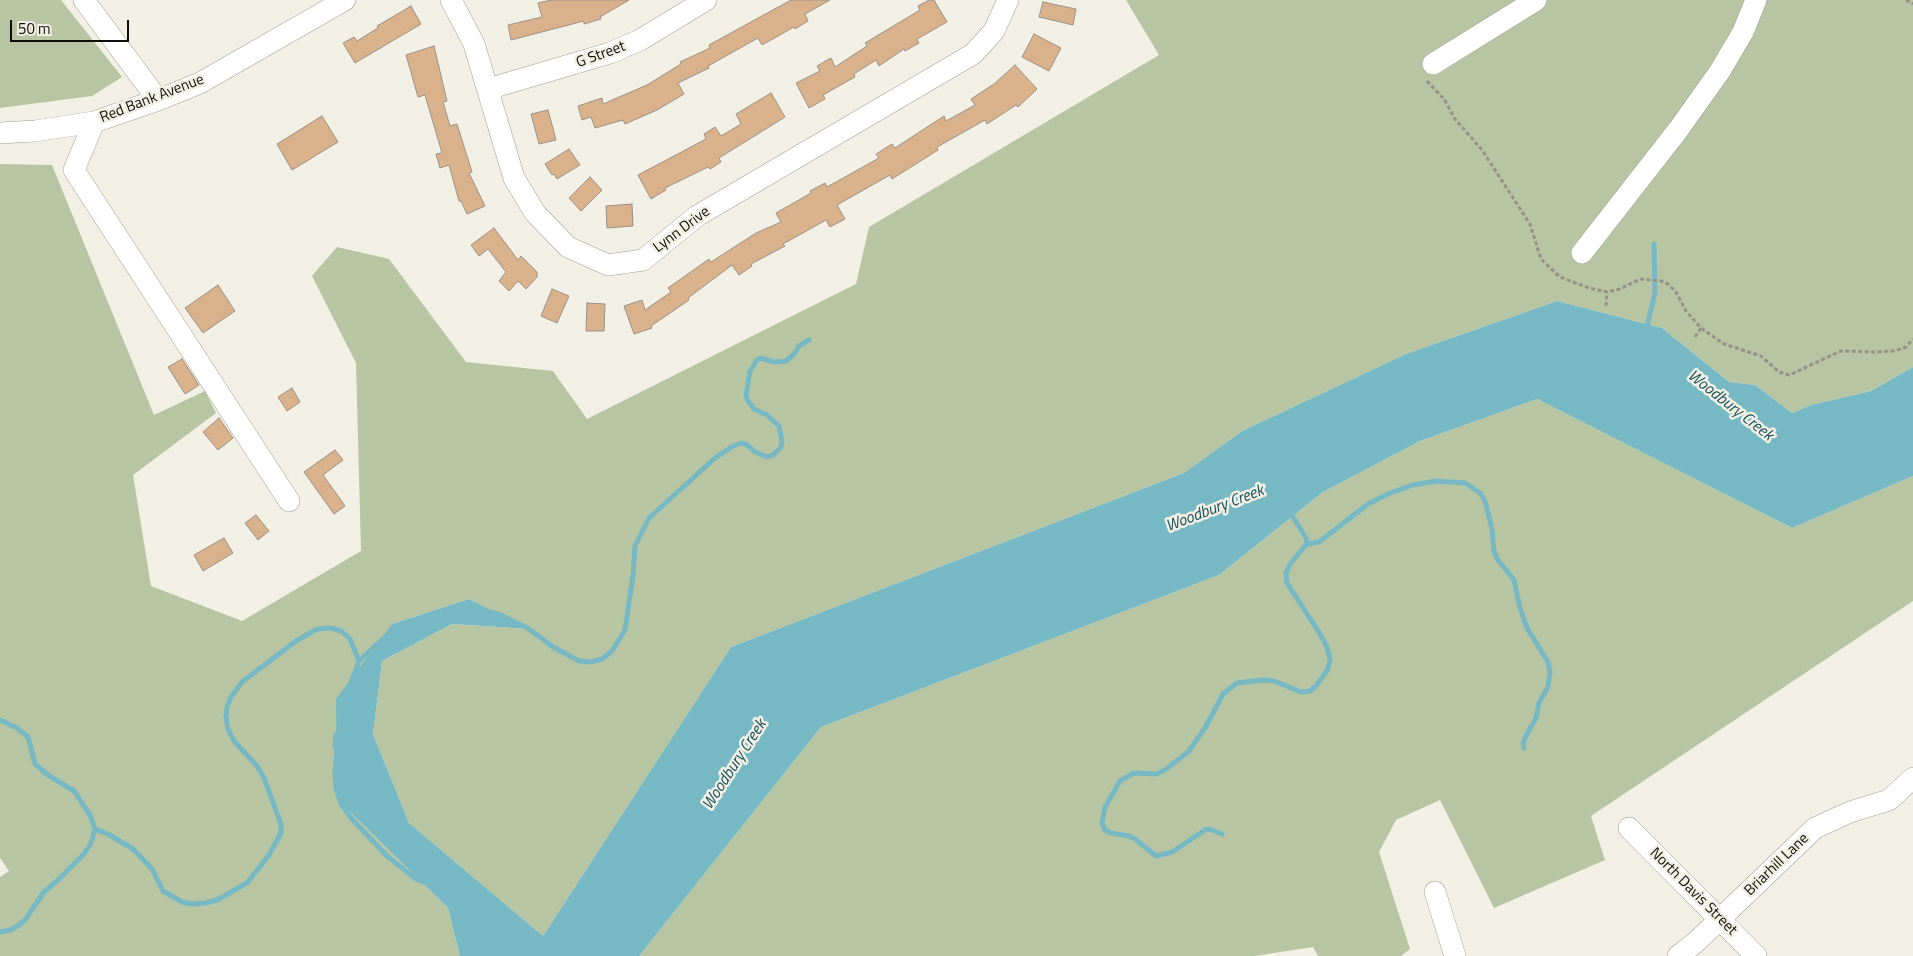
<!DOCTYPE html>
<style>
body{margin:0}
#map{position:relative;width:1913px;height:956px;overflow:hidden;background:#f2f0e4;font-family:"Titillium Web",sans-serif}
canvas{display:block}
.scale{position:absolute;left:10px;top:20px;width:119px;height:22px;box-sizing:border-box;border:2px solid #0e0d09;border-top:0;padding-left:6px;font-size:15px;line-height:18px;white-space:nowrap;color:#0e0d09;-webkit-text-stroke:4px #f2f0e4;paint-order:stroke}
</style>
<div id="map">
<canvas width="1913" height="956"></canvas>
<div class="scale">50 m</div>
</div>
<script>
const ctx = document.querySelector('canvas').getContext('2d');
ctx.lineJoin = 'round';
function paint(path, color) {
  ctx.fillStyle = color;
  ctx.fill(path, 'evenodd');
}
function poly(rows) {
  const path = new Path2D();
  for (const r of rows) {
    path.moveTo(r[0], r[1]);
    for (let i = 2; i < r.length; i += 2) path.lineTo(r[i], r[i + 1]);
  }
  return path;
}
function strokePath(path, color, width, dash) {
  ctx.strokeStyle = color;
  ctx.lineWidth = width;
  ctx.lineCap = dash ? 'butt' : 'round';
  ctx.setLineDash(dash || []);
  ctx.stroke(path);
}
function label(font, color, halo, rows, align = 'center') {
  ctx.font = font + ' "Titillium Web",sans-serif';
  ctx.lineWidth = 5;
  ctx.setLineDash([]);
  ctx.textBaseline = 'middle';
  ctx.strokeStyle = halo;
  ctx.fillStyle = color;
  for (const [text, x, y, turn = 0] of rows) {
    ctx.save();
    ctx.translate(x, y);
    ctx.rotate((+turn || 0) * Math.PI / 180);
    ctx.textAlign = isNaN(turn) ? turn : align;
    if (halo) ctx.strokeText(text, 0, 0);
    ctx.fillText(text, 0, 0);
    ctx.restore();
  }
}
paint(poly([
 [0,0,61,0,122,77,92,96,0,108],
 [1126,0,1913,0,1913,367,1871,391,1811,405,1792,413,1755,385,1729,382,1662,328,1557,301,1406,354,1242,431,1184,473,731,647,543,936,409,823,373,734,382,661,452,624,527,629,469,599,392,624,337,799,448,908,460,956,0,956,0,877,9,871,0,858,0,164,52,165,154,415,205,391,216,413,133,475,151,586,242,621,361,551,356,363,312,276,337,247,389,259,466,362,553,371,587,419,856,284,869,227,1159,55],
 [1537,399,1792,528,1913,476,1913,601,1591,816,1605,860,1494,908,1440,800,1396,820,1379,852,1410,949,1401,956,1318,956,1313,947,1254,956,639,956,821,727,1219,575,1323,492,1420,441]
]), '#b8c5a2');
paint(poly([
 [1557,301,1662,328,1729,382,1755,385,1792,413,1811,405,1871,391,1913,367,1913,476,1792,528,1537,399,1420,441,1323,492,1219,575,821,727,639,956,460,956,448,908,337,799,336,699,392,624,469,599,529,629,452,624,382,661,373,734,409,823,543,936,731,647,1184,473,1242,431,1406,354]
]), '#76b8c3');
strokePath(poly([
 [1646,330,1655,293,1654,244],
 [1290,512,1306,538,1307,544],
 [494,613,501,615,529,629,553,647,579,661,591,662,602,659,612,651,625,630,633,575,635,546,649,518,715,458,733,446,741,443,746,444,755,452,767,457,773,455,781,447,782,442,779,426,767,415,754,409,748,401,746,396,750,371,757,360,761,358,774,362,786,361,794,354,799,346,809,340],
 [351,683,359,661,385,637],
 [0,720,17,728,28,737,35,764,48,775,74,791,90,815,95,829,91,843,84,854,57,881,44,892,25,920,19,925,10,930,0,932],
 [340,730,336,735,335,745,337,753,335,772,336,788,341,804,352,819,387,856,416,879,424,882],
 [95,829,108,834,133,849,152,869,163,891,182,902,192,904,205,903,217,900,247,883,269,855,281,833,281,824,264,778,257,766,234,741,228,729,226,717,227,707,231,697,242,682,296,641,317,629,331,628,341,631,350,639,359,661],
 [1222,834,1209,829,1205,830,1172,852,1156,856,1135,839,1129,836,1111,833,1105,830,1102,823,1105,807,1120,781,1134,773,1156,774,1165,770,1188,752,1205,728,1223,694,1237,683,1263,680,1274,681,1301,692,1310,691,1316,686,1328,669,1330,659,1327,647,1320,634,1287,583,1286,573,1290,564,1307,544,1319,542,1368,504,1390,493,1413,485,1436,481,1465,483,1480,493,1485,501,1492,529,1494,551,1498,560,1514,580,1520,608,1527,628,1548,662,1550,672,1548,687,1539,703,1536,718,1527,734,1523,743,1524,748]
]), '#76b8c3', 5);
const building = poly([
 [551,0,629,0,600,17,601,19,584,24,584,21,511,40,508,25,542,17,538,3,551,0],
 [791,0,830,0,805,14,808,21,795,29,794,27,762,45,758,38,708,66,709,68,678,83,684,94,657,110,625,124,623,120,595,128,591,117,582,120,578,106,602,98,603,104,647,85,681,64,680,62,710,48,709,45,791,0],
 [929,0,934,0,947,22,917,39,919,43,905,51,904,49,879,66,876,60,854,74,855,77,823,95,825,99,809,108,796,83,820,71,817,66,831,58,835,67,867,46,865,43,920,10,918,6,929,0],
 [1043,2,1076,9,1073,25,1039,17,1043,2],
 [411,6,421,24,355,63,343,43,354,37,357,41,378,28,377,26,411,6],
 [1034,34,1061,48,1049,71,1022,57,1034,34],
 [434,46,447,101,443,102,450,126,457,124,472,172,469,173,485,206,467,214,461,201,459,201,449,165,440,168,436,154,442,153,425,95,418,97,406,55,434,46],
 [1015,65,1037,89,1018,107,1016,105,987,124,985,120,937,147,938,150,892,179,890,175,837,205,845,219,830,227,826,220,783,244,785,246,751,264,752,266,739,275,732,265,688,298,689,300,651,326,652,328,634,334,624,306,642,300,645,310,671,292,668,288,709,259,711,262,756,233,781,222,776,213,811,193,810,191,825,183,827,187,879,158,876,154,892,144,895,148,944,116,946,121,975,105,971,99,994,84,1015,65],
 [771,93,785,117,719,158,721,162,710,169,708,167,665,188,666,190,651,199,638,175,706,139,704,134,715,127,721,136,741,124,736,114,771,93],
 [548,110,556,140,539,144,531,114,548,110],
 [322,116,338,142,292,170,277,144,322,116],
 [569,149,580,165,557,179,554,174,552,175,545,164,569,149],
 [590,177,602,190,581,211,569,198,590,177],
 [632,204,633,226,607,228,606,206,632,204],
 [494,228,518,260,521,256,537,272,537,277,526,289,518,281,509,291,499,281,506,272,488,249,479,256,471,245,494,228],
 [218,285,235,311,203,333,185,308,218,285],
 [552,289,569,296,557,323,541,316,552,289],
 [587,303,605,304,604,331,586,331,587,303],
 [182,359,199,385,185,394,168,367,182,359],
 [292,388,300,402,287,411,278,397,292,388],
 [219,418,233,438,218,450,203,432,219,418],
 [335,450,343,460,323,475,345,506,334,514,304,472,335,450],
 [256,515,269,531,258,540,245,523,256,515],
 [224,538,233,553,203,571,194,555,224,538]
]);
paint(building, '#d9b18b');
strokePath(building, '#9a9189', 1);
const minor = poly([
 [84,0,158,100],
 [451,0,474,44,514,178,535,213,568,247,608,265,643,260,697,216,973,54,994,31,1008,0],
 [1433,64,1536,0],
 [488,89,610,53,640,40,706,0],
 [94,122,74,170,289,501],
 [0,133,35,131,94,122,158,100,200,83,345,0],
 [1582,253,1678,130,1720,71,1743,32,1756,0],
 [1629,828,1756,956],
 [1435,892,1455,956],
 [1678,956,1696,942,1815,828,1850,812,1889,800,1913,778]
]);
strokePath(minor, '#a19f94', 22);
strokePath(poly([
 [1906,0,1913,4],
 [1427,81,1444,99,1455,119,1482,150,1530,224,1541,259,1560,277,1589,288,1607,292,1620,289,1640,279,1661,281,1668,284,1676,292,1686,311,1701,328,1724,344,1761,356,1779,372,1789,375,1841,351,1874,352,1895,351,1906,347,1913,339],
 [1606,306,1607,292],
 [1695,337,1701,328]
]), '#94938a', 3, [4, 2.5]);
strokePath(minor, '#fff', 21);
label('15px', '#0e0d09', '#f2f0e4', [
 ["G Street",601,55,-20],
 ["Red Bank Avenue",152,99,-21],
 ["Lynn Drive",682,230,-37],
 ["Briarhill Lane",1777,865,-44],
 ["North Davis Street",1693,892,45]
]);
label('italic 16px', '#154f57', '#f2f0e4', [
 ["Woodbury Creek",1730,406,38],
 ["Woodbury Creek",1215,509,-21],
 ["Woodbury Creek",735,765,-57]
]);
</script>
